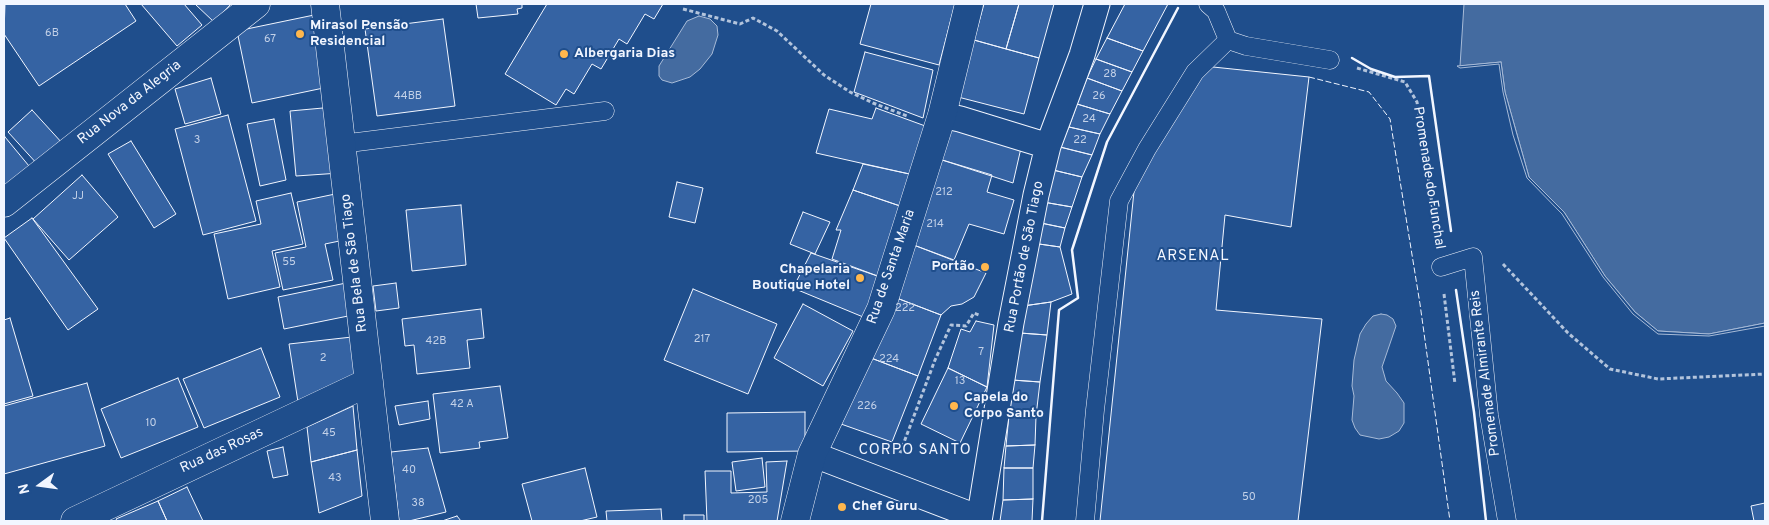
<!DOCTYPE html>
<meta charset="utf-8">
<style>
body{margin:0}
#map{position:relative;width:1769px;height:525px;overflow:hidden;background:#1f4e8c;font-family:Overpass,sans-serif}
canvas{display:block}
.frame{position:absolute;inset:0;border:5px solid #f2f6ff;pointer-events:none}
.north{position:absolute;left:15px;top:460px;width:50px;height:50px;-webkit-text-stroke:4px #1f4e8c;paint-order:stroke;rotate:256deg;font-size:14px;font-weight:700;line-height:20px;text-align:center;color:#f2f6ff}
.north::after{content:'';display:block;margin:auto;width:18px;height:22px;background:#f2f6ff;clip-path:polygon(50% 0,100% 100%,50% 72%,0 100%)}
</style>
<div id="map">
<canvas width="1769" height="525"></canvas>
<div class="frame"></div>
<div class="north">N</div>
</div>
<script>
const ctx = document.querySelector('canvas').getContext('2d');
ctx.lineJoin = 'round';
function paint(path, color) {
  ctx.fillStyle = color;
  ctx.fill(path, 'evenodd');
}
function poly(rows) {
  const path = new Path2D();
  for (const r of rows) {
    path.moveTo(r[0], r[1]);
    for (let i = 2; i < r.length; i += 2) path.lineTo(r[i], r[i + 1]);
  }
  return path;
}
function strokePath(path, color, width, dash) {
  ctx.strokeStyle = color;
  ctx.lineWidth = width;
  ctx.lineCap = dash ? 'butt' : 'round';
  ctx.setLineDash(dash || []);
  ctx.stroke(path);
}
function label(font, color, halo, rows, align = 'center') {
  ctx.font = font + ' Overpass,sans-serif';
  ctx.lineWidth = 4;
  ctx.setLineDash([]);
  ctx.textBaseline = 'middle';
  ctx.strokeStyle = halo;
  ctx.fillStyle = color;
  for (const [text, x, y, turn = 0] of rows) {
    ctx.save();
    ctx.translate(x, y);
    ctx.rotate((+turn || 0) * Math.PI / 180);
    ctx.textAlign = isNaN(turn) ? turn : align;
    if (halo) ctx.strokeText(text, 0, 0);
    ctx.fillText(text, 0, 0);
    ctx.restore();
  }
}
const water = poly([
 [1464,4,1765,4,1765,323,1709,334,1658,331,1635,312,1605,276,1564,212,1529,177,1505,92,1501,62,1460,66,1464,4],
 [699,16,710,19,717,26,718,35,712,54,700,69,690,77,672,83,662,80,659,76,659,66,687,21,699,16],
 [1381,314,1387,315,1393,319,1396,326,1382,367,1386,381,1397,393,1404,403,1404,423,1399,431,1389,437,1379,439,1360,435,1355,428,1352,420,1354,396,1352,386,1354,360,1360,334,1366,324,1373,316,1381,314]
]);
paint(water, '#446ba0');
strokePath(water, '#a8bbd7', 1);
const pier = poly([
 [1501,62,1505,92,1529,177,1564,212,1605,276,1635,312,1658,331,1709,334,1765,323,1765,326,1709,336,1658,334,1633,314,1603,277,1562,214,1527,178,1513,135,1503,92,1499,64,1460,68,1457,66,1501,62]
]);
paint(pier, '#1f4e8c');
strokePath(pier, '#a8bbd7', 1);
const building = poly([
 [5,4,125,4,136,21,39,86,4,34,5,4],
 [141,4,184,4,202,25,177,46,141,4],
 [195,4,231,4,214,22,195,4],
 [476,4,522,4,522,8,517,9,518,14,478,18,476,4],
 [547,4,663,4,654,19,645,14,627,44,619,39,601,69,592,64,574,94,566,89,556,105,505,74,547,4],
 [871,4,955,4,939,65,860,44,871,4],
 [984,4,1019,4,1006,49,974,40,984,4],
 [1019,4,1054,4,1039,58,1006,49,1019,4],
 [1125,4,1168,4,1143,51,1107,38,1125,4],
 [319,14,333,86,252,103,237,31,319,14],
 [443,19,455,106,377,116,365,29,443,19],
 [1107,38,1143,51,1132,72,1096,59,1107,38],
 [974,40,1039,58,1024,114,958,97,974,40],
 [865,52,933,70,923,118,854,92,865,52],
 [1096,59,1132,72,1122,91,1087,78,1096,59],
 [1213,67,1309,77,1291,227,1225,215,1216,310,1322,319,1298,521,1100,521,1136,172,1185,88,1213,67],
 [211,78,221,114,185,124,175,89,211,78],
 [1087,78,1122,91,1110,114,1077,104,1087,78],
 [1077,104,1110,114,1100,134,1069,127,1077,104],
 [334,107,340,173,296,176,290,111,334,107],
 [876,108,928,127,914,175,816,153,829,109,872,119,876,108],
 [32,110,63,144,39,166,8,132,32,110],
 [228,115,256,221,203,235,175,129,228,115],
 [274,119,286,180,260,186,247,124,274,119],
 [1069,127,1100,134,1092,155,1060,147,1069,127],
 [949,129,1021,148,1013,183,939,159,949,129],
 [5,137,29,166,4,187,4,138,5,137],
 [131,141,176,214,154,228,108,154,131,141],
 [1060,147,1092,155,1082,177,1053,170,1060,147],
 [939,159,992,175,987,192,1014,200,1004,234,969,224,954,260,911,244,939,159],
 [863,164,914,175,906,208,853,190,863,164],
 [1053,170,1082,177,1072,207,1043,202,1053,170],
 [82,175,118,217,69,260,33,219,82,175],
 [677,182,703,188,695,223,669,217,677,182],
 [853,190,906,208,883,278,832,259,841,230,836,230,853,190],
 [291,193,303,244,272,251,280,287,228,299,214,234,261,224,256,201,291,193],
 [340,193,349,239,325,244,333,280,283,290,275,253,306,247,297,202,340,193],
 [1043,202,1072,207,1065,228,1036,222,1043,202],
 [461,205,466,265,412,271,406,210,461,205],
 [803,212,830,222,815,254,790,244,803,212],
 [32,218,98,309,68,330,4,238,32,218],
 [1036,222,1065,228,1060,247,1032,243,1036,222],
 [1032,243,1060,247,1072,294,1051,302,1023,306,1032,243],
 [911,244,986,273,974,297,962,304,951,306,941,315,894,297,911,244],
 [811,253,883,278,868,319,793,288,811,253],
 [351,282,358,314,284,329,278,297,351,282],
 [396,283,399,308,376,311,373,286,396,283],
 [693,289,777,324,748,394,664,360,693,289],
 [894,297,941,315,918,376,871,358,894,297],
 [1051,302,1047,335,1020,333,1023,306,1051,302],
 [803,304,853,331,823,386,774,358,803,304],
 [481,309,484,338,467,340,470,368,417,374,414,345,405,346,402,319,481,309],
 [10,318,33,396,4,404,4,320,10,318],
 [976,321,994,325,987,387,948,368,961,329,970,332,976,321],
 [1020,333,1047,335,1040,382,1012,380,1020,333],
 [352,337,356,374,298,402,289,344,352,337],
 [261,348,280,397,204,428,183,379,261,348],
 [871,358,918,376,892,442,841,424,871,358],
 [948,368,987,387,960,443,921,424,948,368],
 [178,378,198,427,121,458,101,409,178,378],
 [1012,380,1040,382,1036,416,1009,415,1012,380],
 [87,383,105,446,4,474,4,406,87,383],
 [500,386,508,438,479,442,480,448,440,453,433,394,500,386],
 [428,401,430,419,399,425,395,406,428,401],
 [353,406,357,450,311,462,307,427,353,406],
 [805,412,805,451,727,452,727,413,805,412],
 [1009,415,1036,416,1035,445,1006,446,1009,415],
 [1035,445,1033,468,1004,468,1006,446,1035,445],
 [283,447,288,475,273,478,267,451,283,447],
 [428,448,446,512,409,521,399,521,391,452,428,448],
 [357,450,362,496,319,513,311,462,357,450],
 [762,458,765,487,736,491,732,462,762,458],
 [787,461,777,521,707,521,705,471,731,471,731,493,767,492,766,462,787,461],
 [585,468,597,517,580,521,532,521,522,484,585,468],
 [1004,468,1033,468,1033,499,1003,500,1004,468],
 [187,487,203,521,167,521,158,501,187,487],
 [1033,499,1032,521,1000,521,1003,500,1033,499],
 [158,501,167,521,117,521,116,519,158,501],
 [1765,503,1765,521,1754,521,1751,506,1765,503],
 [661,509,662,521,607,521,606,511,661,509],
 [684,515,704,515,704,521,684,521,684,515],
 [457,516,461,521,442,521,457,516]
]);
paint(building, '#3563a3');
strokePath(building, '#f2f6ff', 1);
const service = poly([
 [1208,4,1216,11,1228,40],
 [1228,40,1246,46,1330,60],
 [341,144,605,111],
 [1441,267,1473,257,1489,415,1507,521],
 [1085,521,1095,410,1119,201,1147,149,1195,72,1228,40]
]);
const pedestrian = poly([
 [942,115,960,119,1048,146],
 [812,454,979,518],
 [979,521,1011,323,1036,195,1048,146,1082,55,1097,4]
]);
const minor = poly([
 [325,4,385,521],
 [4,203,256,4],
 [75,521,369,382],
 [795,521,812,454,881,309,942,115,969,4]
]);
strokePath(service, '#f2f6ff', 19);
strokePath(pedestrian, '#f2f6ff', 27);
strokePath(minor, '#f2f6ff', 29);
strokePath(poly([
 [683,9,740,24,753,18,777,31,824,75,850,92,873,103,907,116],
 [1357,68,1405,82,1417,102,1437,238],
 [1503,264,1568,333,1610,369,1658,379,1765,374],
 [1444,294,1455,384],
 [900,453,935,360,951,325,966,326,974,313,979,315]
]), '#b3c4dc', 3, [4, 2.5]);
strokePath(service, '#1f4e8c', 18);
strokePath(pedestrian, '#1f4e8c', 25);
strokePath(minor, '#1f4e8c', 28);
strokePath(poly([
 [1309,77,1369,92,1390,119,1420,304,1450,521]
]), '#f2f6ff', 1, [6, 2.5]);
strokePath(poly([
 [1352,58,1371,69,1395,77,1429,76,1451,231],
 [1456,290,1474,412,1486,521],
 [1042,521,1059,310,1078,298,1072,250,1107,142,1178,8]
]), '#f2f6ff', 2.5);
for (const [x, y, r, color] of [
 [300,34,5,"#ffb74d"],
 [564,54,5,"#ffb74d"],
 [985,267,5,"#ffb74d"],
 [860,278,5,"#ffb74d"],
 [954,406,5,"#ffb74d"],
 [842,507,5,"#ffb74d"]
]) {
  const dot = new Path2D();
  dot.arc(x, y, r, 0, 2 * Math.PI);
  ctx.fillStyle = color;
  ctx.fill(dot);
  strokePath(dot, '#1f4e8c', 2);
}
label('11px', '#c3d1e8', null, [
 ["6B",52,34],
 ["67",270,40],
 ["28",1110,75],
 ["44BB",408,97],
 ["26",1099,97],
 ["24",1089,120],
 ["3",197,141],
 ["22",1080,141],
 ["212",944,193],
 ["JJ",78,197],
 ["214",935,225],
 ["55",289,263],
 ["222",905,309],
 ["217",702,340],
 ["42B",436,342],
 ["7",981,353],
 ["2",323,359],
 ["224",889,360],
 ["13",960,382],
 ["42 A",462,405],
 ["226",867,407],
 ["10",151,424],
 ["45",329,434],
 ["40",409,471],
 ["43",335,479],
 ["50",1249,498],
 ["205",758,501],
 ["38",418,504]
]);
label('bold 14px', '#f2f6ff', '#1f4e8c', [
 ["Mirasol Pensão",310,26],
 ["Residencial",310,42],
 ["Albergaria Dias",574,54],
 ["Portão",975,267,"right"],
 ["Chapelaria",850,270,"right"],
 ["Boutique Hotel",850,286,"right"],
 ["Capela do",964,398],
 ["Corpo Santo",964,414],
 ["Chef Guru",852,507]
], 'left');
label('14px', '#f2f6ff', '#1f4e8c', [
 ["Rua Nova da Alegria",130,103,-38],
 ["Promenade do Funchal",1428,178,81],
 ["Rua Portão de São Tiago",1025,257,-79],
 ["Rua Bela de São Tiago",355,263,-97],
 ["Rua de Santa Maria",892,267,-71],
 ["Promenade Almirante Reis",1486,373,-97],
 ["Rua das Rosas",222,451,-25]
]);
ctx.letterSpacing = '1px';
label('15px', '#f2f6ff', '#1f4e8c', [
 ["ARSENAL",1193,257],
 ["CORPO SANTO",915,451]
]);
ctx.letterSpacing = '0px';
</script>
